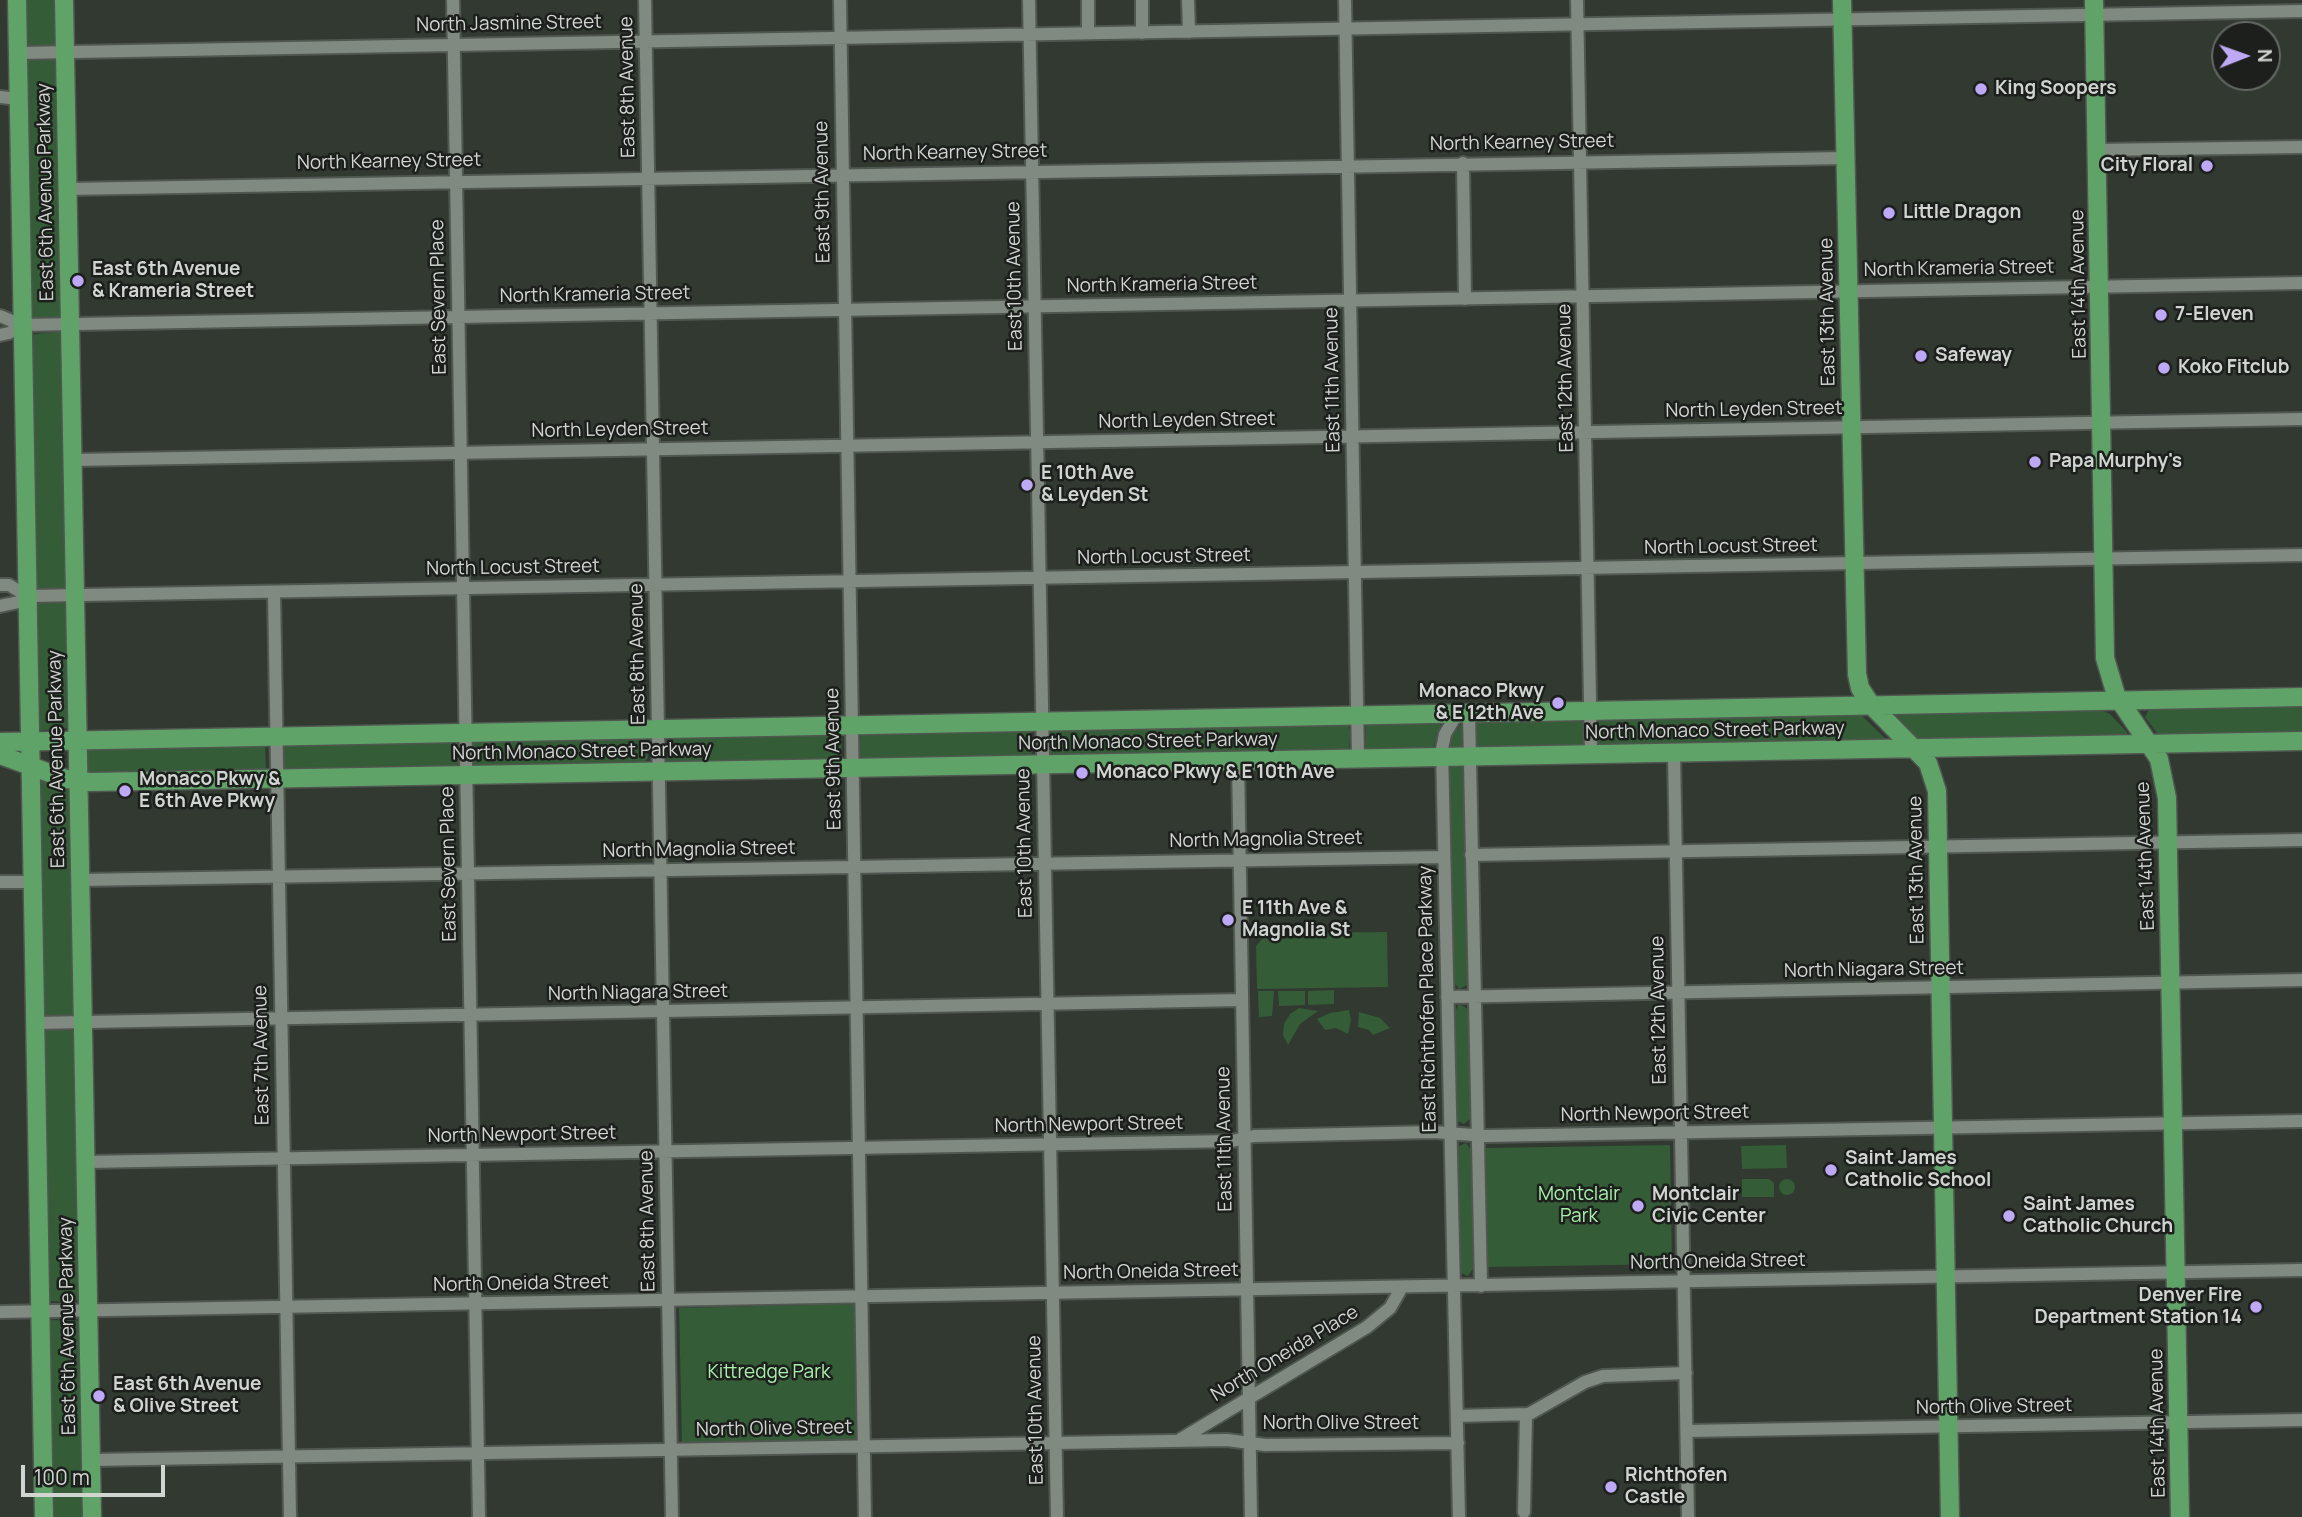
<!DOCTYPE html>
<style>
body{margin:0}
#map{position:relative;width:2302px;height:1517px;overflow:hidden;background:#313931;font-family:Manrope,sans-serif}
canvas{display:block}
.north{position:absolute;left:2211px;top:21px;width:70px;height:70px;box-sizing:border-box;background:#1c1f1c;border:2px solid #646864;border-radius:50%;rotate:89deg;font-size:19px;font-weight:700;line-height:28px;text-align:center;color:#d1d5d1}
.north::after{content:'';display:block;margin:auto;width:24px;height:32px;background:#bda9f5;clip-path:polygon(50% 0,100% 100%,50% 72%,0 100%)}
.scale{position:absolute;left:21px;top:1465px;width:144px;height:32px;box-sizing:border-box;border:4px solid #d1d5d1;border-top:0;padding-left:9px;font-size:21px;line-height:24px;white-space:nowrap;color:#d1d5d1;-webkit-text-stroke:5px #1c1f1c;paint-order:stroke}
</style>
<div id="map">
<canvas width="2302" height="1517"></canvas>
<div class="north">N</div>
<div class="scale">100 m</div>
</div>
<script>
const ctx = document.querySelector('canvas').getContext('2d');
ctx.lineJoin = 'round';
function paint(path, color) {
  ctx.fillStyle = color;
  ctx.fill(path, 'evenodd');
}
function poly(rows) {
  const path = new Path2D();
  for (const r of rows) {
    if (r.length === 3) {
      path.moveTo(r[0] + r[2], r[1]);
      path.arc(r[0], r[1], r[2], 0, 2 * Math.PI);
      continue;
    }
    path.moveTo(r[0], r[1]);
    for (let i = 2; i < r.length; i += 2) path.lineTo(r[i], r[i + 1]);
  }
  return path;
}
function strokePath(path, color, width, dash) {
  ctx.strokeStyle = color;
  ctx.lineWidth = width;
  ctx.lineCap = dash ? 'butt' : 'round';
  ctx.setLineDash(dash || []);
  ctx.stroke(path);
}
function label(font, color, halo, rows, align = 'center') {
  ctx.font = font + ' Manrope,sans-serif';
  ctx.lineWidth = 5;
  ctx.setLineDash([]);
  ctx.textBaseline = 'middle';
  ctx.strokeStyle = halo;
  ctx.fillStyle = color;
  for (const [text, x, y, turn = 0] of rows) {
    ctx.save();
    ctx.translate(x, y);
    ctx.rotate((+turn || 0) * Math.PI / 180);
    ctx.textAlign = isNaN(turn) ? turn : align;
    if (halo) ctx.strokeText(text, 0, 0);
    ctx.fillText(text, 0, 0);
    ctx.restore();
  }
}
paint(poly([
 [21,0,57,0,62,315,57,318,31,318],
 [59,331,63,333,70,728,34,731,29,335],
 [2302,704,2302,736,2159,736,2145,717,2150,708],
 [2099,709,2110,714,2127,732,2127,737,1917,743,1890,716,1892,713],
 [1860,714,1887,740,1599,747,1597,743,1597,724,1601,719],
 [1578,719,1585,724,1585,747,1477,748,1476,745,1476,721],
 [1439,721,1441,727,1432,750,1366,752,1366,722],
 [1347,723,1350,731,1349,750,1051,757,1049,751,1051,728],
 [1460,725,1464,725,1465,749,1451,751,1450,740],
 [1031,729,1032,757,860,759,859,755,861,732],
 [836,732,842,739,841,761,668,763,667,760,668,736],
 [646,736,648,758,643,764,473,767,472,764,473,741],
 [457,741,459,762,455,768,282,770,282,743],
 [265,743,266,771,95,777,86,773,86,747],
 [1459,764,1465,771,1469,984,1459,989,1453,981,1449,772,1452,765],
 [36,778,74,790,81,1298,74,1302,46,1301],
 [1387,932,1388,987,1257,989,1256,946,1267,933],
 [1334,990,1334,1004,1308,1005,1308,991],
 [1258,991,1274,991,1272,1016,1259,1017],
 [1278,991,1305,991,1305,1005,1279,1006],
 [1459,1004,1468,1009,1470,1032,1471,1118,1464,1124,1457,1121,1455,1116,1454,1013],
 [1299,1008,1318,1011,1300,1024,1288,1045,1283,1035,1284,1024,1290,1014],
 [1349,1010,1351,1020,1348,1034,1336,1028,1325,1030,1317,1019,1330,1013],
 [1359,1012,1380,1018,1390,1028,1373,1035,1369,1030,1358,1027],
 [1466,1143,1472,1151,1474,1267,1468,1276,1459,1272,1457,1153,1459,1146],
 [1670,1145,1672,1264,1488,1267,1486,1148],
 [1786,1145,1787,1168,1742,1169,1741,1146],
 [1787,1187,8],
 [1742,1179,1769,1179,1774,1183,1774,1197,1742,1197],
 [856,1304,859,1439,682,1443,679,1308],
 [48,1320,81,1321,86,1517,48,1517]
]), '#345c37');
const minor = poly([
 [453,0,479,1517],
 [645,0,672,1517],
 [840,0,865,1517],
 [1029,0,1057,1517],
 [1088,0,1088,33],
 [1142,0,1142,33],
 [1188,0,1189,32],
 [1345,0,1358,759],
 [1577,0,1591,755],
 [18,53,2302,11],
 [0,97,19,99],
 [2097,150,2302,147],
 [1463,163,1465,299],
 [67,189,1845,158],
 [0,316,22,325,2302,283],
 [0,335,9,333,22,325],
 [72,460,2302,419],
 [0,585,9,585,27,596],
 [274,592,290,1517],
 [0,606,19,602,27,596,2302,555],
 [1457,714,1445,734,1442,749,1459,1517],
 [1469,714,1481,1286],
 [1674,754,1688,1517],
 [1238,761,1251,1517],
 [1471,855,2302,840],
 [80,880,1444,857],
 [0,882,31,882],
 [1447,997,2302,980],
 [34,1023,1242,1000],
 [86,1162,1232,1141,1254,1136,1434,1132,1486,1136,2302,1121],
 [0,1312,2302,1270],
 [1457,1416,1529,1414,1585,1382,1603,1376,1686,1373],
 [1687,1431,2302,1420],
 [1181,1439,1367,1327,1390,1308,1402,1287],
 [91,1460,1227,1440,1265,1445,1458,1443],
 [1524,1512,1526,1415]
]);
const major = poly([
 [17,0,44,1517],
 [64,0,92,1517],
 [1842,0,1857,674,1860,688,1871,705,1928,763,1937,791,1950,1517],
 [2094,0,2105,658,2116,695,2159,759,2167,798,2180,1517],
 [0,742,2302,697],
 [0,755,66,779,90,782,2302,741]
]);
strokePath(minor, '#505650', 16);
strokePath(major, '#505650', 21);
strokePath(minor, '#818a81', 12);
strokePath(major, '#60a368', 18);
for (const [x, y, r, color] of [
 [1981,89,7,"#bda9f5"],
 [2207,166,7,"#bda9f5"],
 [1889,213,7,"#bda9f5"],
 [78,281,7,"#bda9f5"],
 [2161,315,7,"#bda9f5"],
 [1921,356,7,"#bda9f5"],
 [2164,368,7,"#bda9f5"],
 [2035,462,7,"#bda9f5"],
 [1027,485,7,"#bda9f5"],
 [1558,703,7,"#bda9f5"],
 [1082,773,7,"#bda9f5"],
 [125,791,7,"#bda9f5"],
 [1228,920,7,"#bda9f5"],
 [1831,1170,7,"#bda9f5"],
 [1638,1206,7,"#bda9f5"],
 [2009,1216,7,"#bda9f5"],
 [2256,1307,7,"#bda9f5"],
 [99,1396,7,"#bda9f5"],
 [1611,1487,7,"#bda9f5"]
]) {
  const dot = new Path2D();
  dot.arc(x, y, r, 0, 2 * Math.PI);
  ctx.fillStyle = color;
  ctx.fill(dot);
  strokePath(dot, '#1c1f1c', 2.5);
}
label('19px', '#d1d5d1', '#1c1f1c', [
 ["North Jasmine Street",509,24,-1],
 ["East 8th Avenue",628,87,-91],
 ["North Kearney Street",1522,143,-1],
 ["North Kearney Street",955,153,-1],
 ["North Kearney Street",389,162,-1],
 ["East 6th Avenue Parkway",46,192,-91],
 ["East 9th Avenue",823,192,-91],
 ["North Krameria Street",1959,269,-1],
 ["East 10th Avenue",1015,276,-91],
 ["East 14th Avenue",2079,284,-91],
 ["North Krameria Street",1162,285,-1],
 ["North Krameria Street",595,295,-1],
 ["East Severn Place",439,297,-91],
 ["East 13th Avenue",1828,312,-91],
 ["East 12th Avenue",1566,378,-91],
 ["East 11th Avenue",1333,380,-91],
 ["North Leyden Street",1754,410,-1],
 ["North Leyden Street",1187,421,-1],
 ["North Leyden Street",620,430,-1],
 ["North Locust Street",1731,547,-1],
 ["North Locust Street",1164,557,-1],
 ["North Locust Street",513,568,-1],
 ["East 8th Avenue",638,654,-91],
 ["North Monaco Street Parkway",1715,731,-1],
 ["North Monaco Street Parkway",1148,742,-1],
 ["North Monaco Street Parkway",582,752,-1],
 ["East 6th Avenue Parkway",57,759,-91],
 ["East 9th Avenue",834,759,-91],
 ["North Magnolia Street",1266,840,-1],
 ["East 10th Avenue",1025,843,-91],
 ["North Magnolia Street",699,850,-1],
 ["East 14th Avenue",2146,856,-92],
 ["East Severn Place",449,864,-91],
 ["East 13th Avenue",1917,870,-91],
 ["North Niagara Street",1874,970,-1],
 ["North Niagara Street",638,993,-1],
 ["East Richthofen Place Parkway",1428,999,-91],
 ["East 12th Avenue",1659,1010,-91],
 ["East 7th Avenue",262,1055,-91],
 ["North Newport Street",1655,1114,-1],
 ["North Newport Street",1089,1125,-1],
 ["North Newport Street",522,1135,-1],
 ["East 11th Avenue",1225,1139,-91],
 ["East 8th Avenue",648,1221,-91],
 ["North Oneida Street",1718,1262,-1],
 ["North Oneida Street",1151,1272,-1],
 ["North Oneida Street",521,1284,-1],
 ["East 6th Avenue Parkway",68,1326,-91],
 ["North Oneida Place",1285,1354,-31],
 ["North Olive Street",1994,1407,-1],
 ["East 10th Avenue",1036,1410,-91],
 ["East 14th Avenue",2158,1423,-91],
 ["North Olive Street",1341,1424],
 ["North Olive Street",774,1429,-1]
]);
label('bold 19px', '#d1d5d1', '#1c1f1c', [
 ["King Soopers",1995,89],
 ["City Floral",2193,166,"right"],
 ["Little Dragon",1903,213],
 ["East 6th Avenue",92,270],
 ["& Krameria Street",92,292],
 ["7-Eleven",2175,315],
 ["Safeway",1935,356],
 ["Koko Fitclub",2178,368],
 ["Papa Murphy's",2049,462],
 ["E 10th Ave",1041,474],
 ["& Leyden St",1041,496],
 ["Monaco Pkwy",1544,692,"right"],
 ["& E 12th Ave",1544,714,"right"],
 ["Monaco Pkwy & E 10th Ave",1096,773],
 ["Monaco Pkwy &",139,780],
 ["E 6th Ave Pkwy",139,802],
 ["E 11th Ave &",1242,909],
 ["Magnolia St",1242,931],
 ["Saint James",1845,1159],
 ["Catholic School",1845,1181],
 ["Montclair",1652,1195],
 ["Civic Center",1652,1217],
 ["Saint James",2023,1205],
 ["Catholic Church",2023,1227],
 ["Denver Fire",2242,1296,"right"],
 ["Department Station 14",2242,1318,"right"],
 ["East 6th Avenue",113,1385],
 ["& Olive Street",113,1407],
 ["Richthofen",1625,1476],
 ["Castle",1625,1498]
], 'left');
label('19px', '#a8efac', '#1c1f1c', [
 ["Montclair",1579,1195],
 ["Park",1579,1217],
 ["Kittredge Park",769,1373]
]);
</script>
